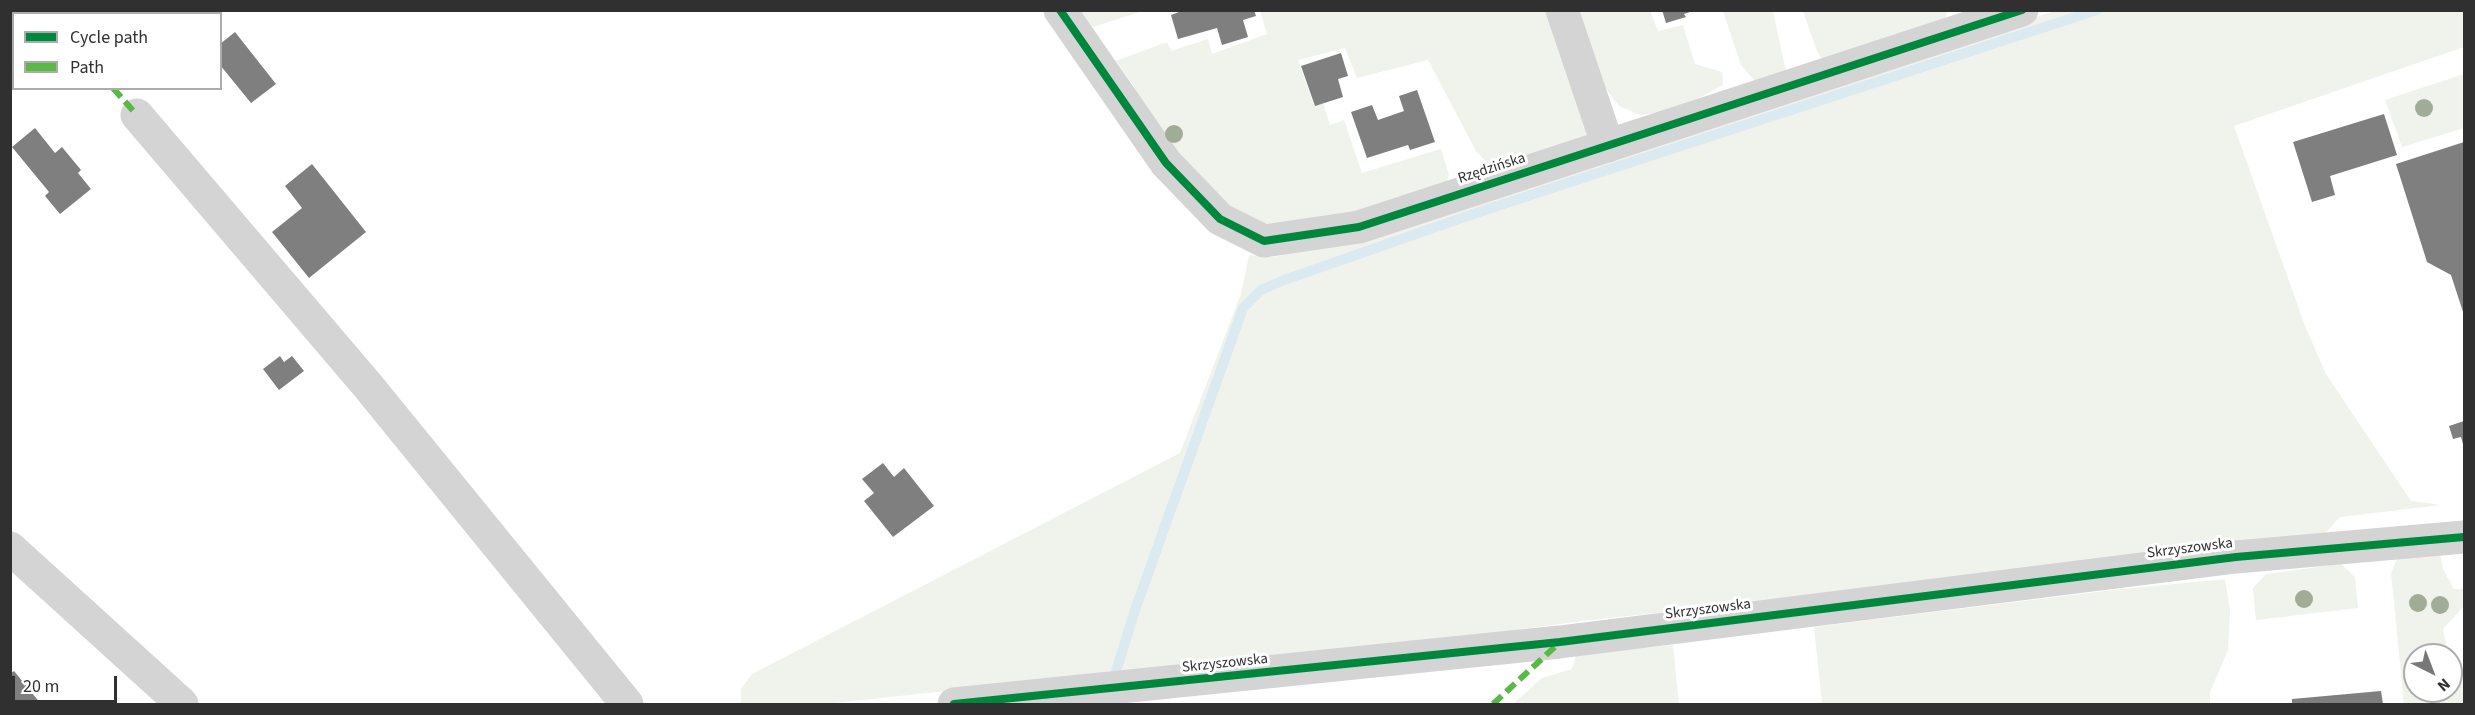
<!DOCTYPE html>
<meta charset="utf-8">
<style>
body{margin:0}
#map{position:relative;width:2475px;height:715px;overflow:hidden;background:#fff;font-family:"Source Sans 3",sans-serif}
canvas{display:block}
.frame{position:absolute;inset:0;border:12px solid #303030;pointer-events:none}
.legend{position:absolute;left:12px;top:12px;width:210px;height:78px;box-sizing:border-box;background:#fff;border:2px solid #acacac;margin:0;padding:8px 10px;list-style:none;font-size:18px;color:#303030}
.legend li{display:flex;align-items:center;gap:12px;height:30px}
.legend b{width:30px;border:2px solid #acacac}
.north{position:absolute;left:2403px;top:643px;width:60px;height:60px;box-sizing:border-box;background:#fff;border:2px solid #acacac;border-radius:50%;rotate:138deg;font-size:16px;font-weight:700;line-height:24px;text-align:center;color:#303030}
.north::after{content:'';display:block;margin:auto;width:21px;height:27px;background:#787878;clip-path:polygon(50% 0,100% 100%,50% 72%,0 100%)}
.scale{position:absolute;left:12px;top:676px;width:105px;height:27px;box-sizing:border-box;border:3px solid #303030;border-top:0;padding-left:8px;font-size:18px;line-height:21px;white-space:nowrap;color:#303030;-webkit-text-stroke:4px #fff;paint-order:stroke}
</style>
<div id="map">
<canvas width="2475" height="715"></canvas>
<div class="frame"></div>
<ul class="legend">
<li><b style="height:8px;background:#00873e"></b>Cycle path</li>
<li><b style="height:8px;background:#58b947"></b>Path</li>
</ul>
<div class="north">N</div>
<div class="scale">20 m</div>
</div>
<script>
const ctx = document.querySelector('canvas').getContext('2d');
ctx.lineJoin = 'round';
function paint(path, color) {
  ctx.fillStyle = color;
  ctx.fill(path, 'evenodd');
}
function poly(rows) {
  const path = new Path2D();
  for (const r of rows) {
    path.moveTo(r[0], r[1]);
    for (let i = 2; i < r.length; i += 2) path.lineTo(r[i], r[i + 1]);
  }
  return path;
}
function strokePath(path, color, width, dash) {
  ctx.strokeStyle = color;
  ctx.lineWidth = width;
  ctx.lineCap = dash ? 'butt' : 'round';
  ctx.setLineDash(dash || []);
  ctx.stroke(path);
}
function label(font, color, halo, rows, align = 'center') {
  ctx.font = font + ' "Source Sans 3",sans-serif';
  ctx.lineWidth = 6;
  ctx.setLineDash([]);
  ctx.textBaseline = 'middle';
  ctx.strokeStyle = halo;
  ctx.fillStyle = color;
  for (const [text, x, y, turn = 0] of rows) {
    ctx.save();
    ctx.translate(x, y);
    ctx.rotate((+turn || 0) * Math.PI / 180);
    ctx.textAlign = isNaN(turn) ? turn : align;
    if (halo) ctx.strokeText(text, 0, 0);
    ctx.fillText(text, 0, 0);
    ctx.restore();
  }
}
paint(poly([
 [1079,11,1143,11,1090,28],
 [1260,11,1549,11,1591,142,1491,167,1476,151,1428,60,1357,78,1345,48,1298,60,1314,106,1323,103,1330,125,1344,120,1362,173,1441,149,1449,175,1444,190,1294,228,1256,223,1224,206,1190,171,1131,96,1135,88,1116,61,1167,42,1171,51,1208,39,1212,54,1267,34],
 [1577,11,1650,11,1658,31,1683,25,1695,64,1722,72,1723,85,1675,111,1640,115,1619,106,1596,76],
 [1723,11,1773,11,1787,76,1759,86,1741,65],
 [1803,11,1947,11,1944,25,1825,64,1817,51],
 [2055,11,2464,11,2464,47,2234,126,2305,326,2326,374,2411,501,2441,505,2340,517,2318,541,1582,621,1352,652,1164,668,824,704,741,703,741,689,752,674,1180,453,1241,294,1249,255,1273,257,1312,249],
 [2464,74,2464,128,2402,147,2385,100],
 [2440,554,2443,569,2454,589,2464,589,2464,606,2443,629,2448,655,2415,655,2415,691,2451,691,2451,662,2464,670,2464,704,2404,704,2391,573,2397,559],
 [2341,564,2355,577,2358,608,2256,620,2253,588,2266,574],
 [2225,579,2230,610,2228,650,2210,692,2210,704,1822,704,1814,627,2113,590],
 [1673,645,1679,704,1513,704,1542,678,1572,669,1576,655]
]), '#f0f2ec');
strokePath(poly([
 [1112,684,1135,610,1243,308,1261,290,1284,280,1482,211,2097,10]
]), '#dbe9f0', 10);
paint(poly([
 [1184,10,1254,10,1256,16,1243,20,1248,37,1222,45,1217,28,1178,39,1171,15],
 [1662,10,1693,10,1693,11,1684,14,1686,17,1666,23],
 [235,32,276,84,251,103,220,65,220,44],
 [1341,53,1348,76,1338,79,1343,97,1315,106,1301,66],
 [1417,90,1435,142,1410,150,1408,145,1367,158,1351,112,1372,105,1378,120,1404,111,1399,96],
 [2384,114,2397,155,2330,176,2335,195,2312,202,2293,142],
 [35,128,55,153,62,147,81,170,78,173,91,189,60,214,45,196,49,192,12,147],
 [2464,142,2464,315,2451,275,2427,262,2396,164],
 [312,164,366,232,309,278,272,232,302,208,285,186],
 [280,356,284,362,292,356,304,371,279,390,263,369],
 [2464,421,2464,448,2461,437,2453,439,2449,426],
 [883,463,894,477,904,468,934,506,893,537,864,501,874,493,862,479],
 [14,671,41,704,10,704,10,674],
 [2381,691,2383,704,2292,704,2292,699]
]), '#7f7f7f');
strokePath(poly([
 [1060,10,1166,163,1220,219,1264,241,1359,227,2022,10],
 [1562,10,1608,146],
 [137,115,368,386,627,704],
 [10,548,182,704],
 [954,704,1560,642,2236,557,2464,537]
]), '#d4d4d4', 33);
strokePath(poly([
 [43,10,45,14],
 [113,88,137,115],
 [1493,704,1559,643]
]), '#58b947', 6, [12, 6]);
strokePath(poly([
 [1060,10,1166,163,1220,219,1264,241,1359,227,2022,10],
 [954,704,1560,642,2236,557,2464,537]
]), '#00873e', 8);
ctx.fillStyle = '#a1ac96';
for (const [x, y] of [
 [2424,108],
 [1174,134],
 [2304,599],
 [2418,603],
 [2440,605]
]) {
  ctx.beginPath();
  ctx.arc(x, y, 9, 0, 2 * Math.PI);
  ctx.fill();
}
label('15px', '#303030', '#fff', [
 ["Rzędzińska",1492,169,-18],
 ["Skrzyszowska",2190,549,-7],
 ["Skrzyszowska",1708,610,-7],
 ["Skrzyszowska",1225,664,-6]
]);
</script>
